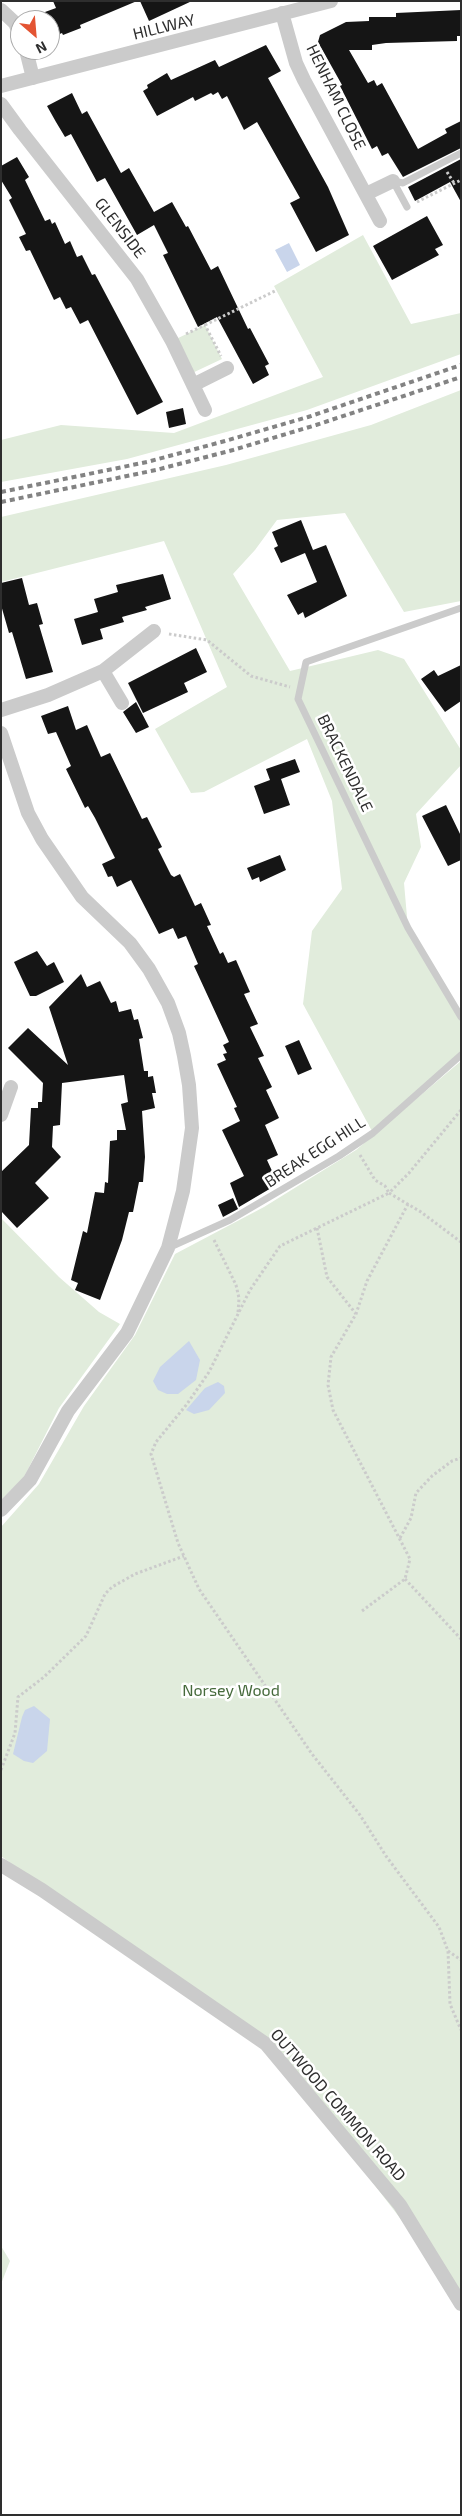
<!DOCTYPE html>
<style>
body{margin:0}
#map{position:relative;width:462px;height:2516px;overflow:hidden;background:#fff;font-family:"Exo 2",sans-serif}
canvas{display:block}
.frame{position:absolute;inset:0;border:2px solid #2e2e2e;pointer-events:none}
.north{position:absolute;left:10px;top:10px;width:50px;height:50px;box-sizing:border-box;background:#fff;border:1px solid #ababab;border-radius:50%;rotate:153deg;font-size:14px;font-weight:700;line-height:20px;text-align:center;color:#2e2e2e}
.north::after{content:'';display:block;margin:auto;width:18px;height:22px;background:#e35433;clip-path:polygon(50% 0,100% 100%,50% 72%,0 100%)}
</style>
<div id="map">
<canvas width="462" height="2516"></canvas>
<div class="frame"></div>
<div class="north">N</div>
</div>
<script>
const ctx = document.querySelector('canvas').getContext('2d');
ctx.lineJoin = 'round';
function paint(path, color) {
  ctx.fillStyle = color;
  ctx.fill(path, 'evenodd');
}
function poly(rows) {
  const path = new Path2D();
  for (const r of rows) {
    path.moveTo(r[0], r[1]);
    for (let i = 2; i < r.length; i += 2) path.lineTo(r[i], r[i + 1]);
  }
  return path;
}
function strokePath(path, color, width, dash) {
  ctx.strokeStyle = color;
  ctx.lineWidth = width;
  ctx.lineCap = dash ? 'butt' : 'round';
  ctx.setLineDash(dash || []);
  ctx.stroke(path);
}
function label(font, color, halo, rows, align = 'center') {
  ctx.font = font + ' "Exo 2",sans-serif';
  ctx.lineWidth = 5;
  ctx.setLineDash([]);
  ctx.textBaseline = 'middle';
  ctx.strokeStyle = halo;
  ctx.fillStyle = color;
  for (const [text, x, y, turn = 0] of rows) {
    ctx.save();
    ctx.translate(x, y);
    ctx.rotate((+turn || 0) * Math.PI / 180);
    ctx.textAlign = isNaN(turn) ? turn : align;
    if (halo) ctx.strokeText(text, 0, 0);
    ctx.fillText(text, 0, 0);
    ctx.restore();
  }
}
paint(poly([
 [363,235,411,324,461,313,461,354,307,410,127,459,1,482,1,440,61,425,174,433,323,377,274,286],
 [205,325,222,359,188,375,172,341],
 [461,390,461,601,404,612,345,513,277,520,255,550,233,574,290,671,378,650,404,659,461,750,461,765,416,814,421,847,404,883,408,928,461,1017,461,1054,373,1133,303,1004,312,931,342,889,332,801,307,739,204,792,191,793,155,729,227,687,164,541,1,582,1,517,226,465,371,425],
 [461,1061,461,2304,440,2270,266,2044,130,1950,1,1856,1,1527,39,1484,84,1406,135,1335,175,1254,264,1207,356,1150],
 [1,1218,59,1277,99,1312,120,1324,59,1408,24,1477,1,1500],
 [1,2246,10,2261,1,2284]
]), '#e1ecdc');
paint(poly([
 [289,243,300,265,287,272,275,250],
 [189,1341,200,1360,196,1380,178,1394,167,1394,158,1390,153,1381,160,1367],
 [218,1382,224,1386,225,1393,209,1410,194,1414,186,1410,205,1388],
 [34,1706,50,1719,47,1751,33,1763,24,1761,13,1754,22,1717,25,1710]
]), '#c9d5eb');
paint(poly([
 [53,1,137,1,80,25,81,28,63,35,62,33,55,36,45,12,56,8],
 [140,1,192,1,149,21],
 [461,10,461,36,457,36,457,41,386,43,372,45,372,50,349,50,368,83,374,80,377,86,382,83,418,149,447,133,445,129,461,121,461,148,403,177,388,153,382,156,377,146,372,149,340,86,342,85,318,42,320,35,346,22,369,21,369,17,396,17,396,13],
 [266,45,281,71,268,78,328,187,349,235,316,252,290,203,300,198,257,122,244,130,227,96,222,99,218,92,213,95,211,93,195,101,193,97,157,116,143,91,148,88,147,85,167,73,171,80,215,60,219,67],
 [72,93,82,114,87,111,121,173,129,168,154,212,172,202,186,227,188,226,211,270,218,266,248,329,250,328,269,364,265,366,269,375,253,384,217,317,198,327,163,255,168,253,154,225,137,235,105,178,97,182,71,134,65,137,56,122,47,106],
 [17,157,29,177,25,180,45,221,50,219,52,224,55,222,65,244,70,241,77,257,82,255,92,275,95,274,163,402,137,415,88,320,80,324,71,307,66,309,60,297,54,300,30,250,26,251,19,237,26,234,9,200,12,198,1,180,1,166],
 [461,159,461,202,450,182,415,201,408,187],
 [427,216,443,245,435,249,439,255,392,280,373,246],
 [183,408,186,424,169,428,166,412],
 [301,520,313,550,326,545,347,596,305,618,303,612,298,615,287,595,317,582,305,553,281,563,274,548,278,546,272,532],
 [163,574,171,599,145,607,147,610,122,617,124,622,100,629,103,639,82,645,74,619,98,612,94,599,118,592,116,585],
 [22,578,29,605,37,603,43,624,39,625,53,672,26,679,12,632,9,633,1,605,1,583],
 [196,648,207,672,184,683,188,692,143,713,128,683],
 [461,665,461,701,445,712,421,679,434,670,438,676],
 [136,702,149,727,136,733,123,712],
 [68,706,76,730,87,725,101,757,110,753,142,819,147,817,162,847,158,849,171,875,174,877,180,874,195,906,201,903,211,925,207,926,220,954,223,952,228,963,236,960,250,992,244,994,258,1024,250,1027,264,1056,258,1058,272,1087,266,1090,279,1118,265,1125,278,1155,267,1160,278,1184,239,1207,230,1183,244,1176,222,1130,240,1121,234,1108,237,1107,217,1064,226,1060,223,1054,227,1053,223,1045,229,1042,194,966,198,964,186,936,178,939,173,928,159,934,131,880,117,887,112,876,108,877,102,864,115,858,95,818,88,806,85,808,66,769,71,766,56,732,48,734,41,716],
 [295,759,300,772,281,779,290,805,264,814,254,786,270,780,266,769],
 [446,805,461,836,461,860,448,866,422,816],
 [280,855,286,870,260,882,259,877,252,880,247,868],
 [37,951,47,966,54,962,64,982,36,996,30,996,14,962],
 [81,974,87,987,100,981,111,1003,116,1001,119,1012,131,1009,134,1020,138,1019,143,1038,139,1039,144,1071,148,1071,148,1077,153,1076,156,1093,152,1093,155,1108,142,1111,145,1157,143,1182,139,1182,133,1212,129,1212,122,1240,100,1300,75,1290,78,1283,71,1280,83,1231,87,1233,95,1192,104,1193,105,1182,108,1183,110,1141,117,1140,117,1130,126,1130,121,1104,128,1102,124,1075,62,1083,60,1125,53,1126,52,1147,61,1157,35,1183,49,1198,17,1228,1,1211,1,1172,29,1145,31,1108,38,1108,38,1102,42,1102,43,1083,8,1048,28,1028,68,1065,49,1007],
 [299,1040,312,1069,298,1075,285,1046],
 [233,1198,238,1209,223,1217,218,1205]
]), '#151515');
strokePath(poly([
 [447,172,454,183],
 [417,202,461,180],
 [205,325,277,290],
 [186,334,205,325,221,356],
 [169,634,207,640,251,676,290,687],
 [461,1110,409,1173,389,1193,421,1212,461,1242],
 [360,1155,375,1180,385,1186,389,1193,280,1246,250,1290,209,1372,187,1404,156,1442,151,1454,178,1543,199,1589,312,1754,360,1815,386,1856,439,1927,448,1951,450,2004,461,2030],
 [317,1228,327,1277,356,1314],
 [214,1240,236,1285,239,1298,238,1313],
 [400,1538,411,1518,416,1493,432,1476,452,1461,461,1458],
 [405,1579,461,1639],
 [362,1611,405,1579,410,1559,333,1410,328,1385,331,1357,356,1314,367,1281,408,1204],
 [1,1770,15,1733,18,1697,44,1677,86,1636,105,1594,112,1587,135,1574,184,1556],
 [448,1951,461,1960]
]), '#cbcbcb', 3, [2.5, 2.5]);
strokePath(poly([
 [407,207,393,181,403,183,461,153],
 [461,608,306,662,298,699,408,928,461,1017],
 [168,1248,230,1220,339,1156,373,1133,461,1055]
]), '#cbcbcb', 7);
strokePath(poly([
 [1,10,15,23,20,35],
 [282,13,296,63,304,80,380,221],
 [26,50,33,78],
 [1,86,331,1],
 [1,104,20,130,137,279,172,341,205,410],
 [366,194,393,181],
 [193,385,227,368],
 [103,671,122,703],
 [1,710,48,695,103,671,154,631],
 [1,733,28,813,42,839,82,897,130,943,149,969,168,1003,179,1033,184,1056,189,1085,192,1128,183,1191,168,1248,127,1333,68,1411,30,1480,1,1510],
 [1,1115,11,1087],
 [1,1865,42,1890,266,2044,400,2205,461,2304]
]), '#cbcbcb', 14);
strokePath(poly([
 [1,492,147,462,225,441,308,417,461,365],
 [1,502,156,470,233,450,316,425,461,377]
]), '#838383', 4, [5, 4]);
label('16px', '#2e2e2e', '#fff', [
 ["HILLWAY",164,27,-14],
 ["HENHAM CLOSE",336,97,64],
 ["GLENSIDE",120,228,52],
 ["BRACKENDALE",345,763,64],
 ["BREAK EGG HILL",315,1152,-33],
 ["OUTWOOD COMMON ROAD",338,2105,49]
]);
label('16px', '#466a3c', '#fff', [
 ["Norsey Wood",231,1691]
]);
</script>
